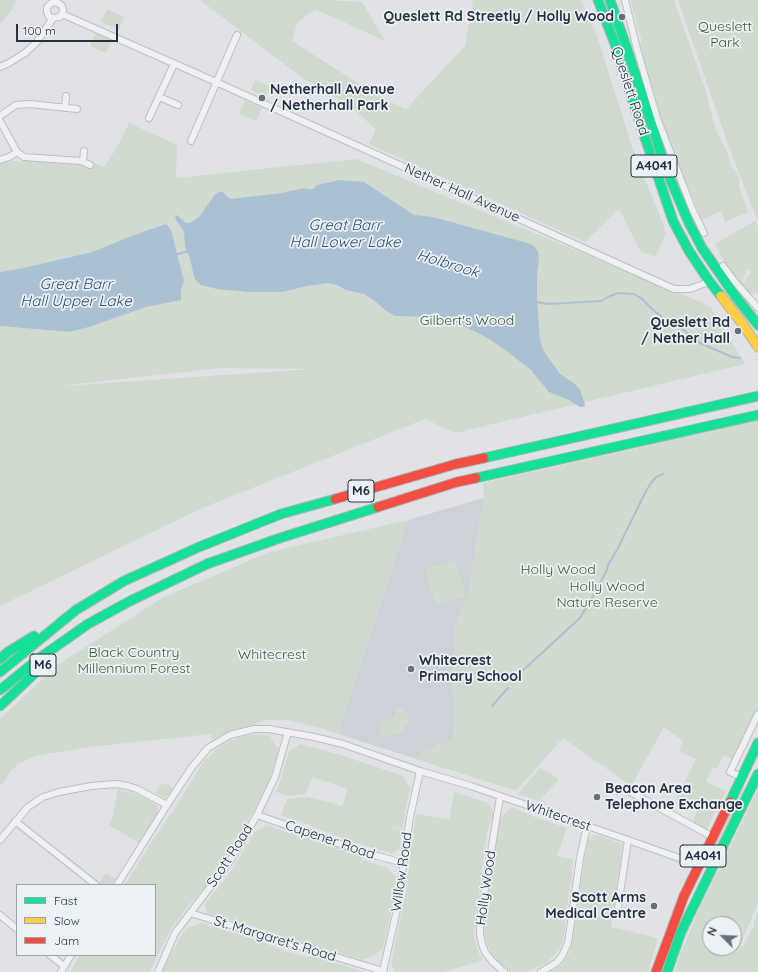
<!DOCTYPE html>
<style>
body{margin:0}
#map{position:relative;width:758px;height:972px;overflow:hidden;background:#e0e2e5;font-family:Quicksand,sans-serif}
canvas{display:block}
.legend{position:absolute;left:16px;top:884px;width:140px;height:72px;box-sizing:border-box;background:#ecf1f6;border:1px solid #9ca4ad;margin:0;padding:5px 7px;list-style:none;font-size:12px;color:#253140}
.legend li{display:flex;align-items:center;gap:8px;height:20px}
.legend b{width:20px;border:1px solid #9ca4ad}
.north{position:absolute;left:702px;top:916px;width:40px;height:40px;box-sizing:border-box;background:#ecf1f6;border:1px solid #9ca4ad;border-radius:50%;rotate:294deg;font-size:11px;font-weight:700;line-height:16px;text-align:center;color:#253140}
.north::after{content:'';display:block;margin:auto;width:14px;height:18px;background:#666f7a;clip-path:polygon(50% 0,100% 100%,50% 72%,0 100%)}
.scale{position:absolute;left:16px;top:24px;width:102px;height:18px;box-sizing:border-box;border:2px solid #253140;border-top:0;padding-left:5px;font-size:12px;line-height:14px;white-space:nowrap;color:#253140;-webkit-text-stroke:3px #ecf1f6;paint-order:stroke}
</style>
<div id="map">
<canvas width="758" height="972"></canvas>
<ul class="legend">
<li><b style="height:5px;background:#16e098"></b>Fast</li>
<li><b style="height:5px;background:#ffcf43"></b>Slow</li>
<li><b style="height:5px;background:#f24e42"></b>Jam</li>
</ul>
<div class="north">N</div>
<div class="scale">100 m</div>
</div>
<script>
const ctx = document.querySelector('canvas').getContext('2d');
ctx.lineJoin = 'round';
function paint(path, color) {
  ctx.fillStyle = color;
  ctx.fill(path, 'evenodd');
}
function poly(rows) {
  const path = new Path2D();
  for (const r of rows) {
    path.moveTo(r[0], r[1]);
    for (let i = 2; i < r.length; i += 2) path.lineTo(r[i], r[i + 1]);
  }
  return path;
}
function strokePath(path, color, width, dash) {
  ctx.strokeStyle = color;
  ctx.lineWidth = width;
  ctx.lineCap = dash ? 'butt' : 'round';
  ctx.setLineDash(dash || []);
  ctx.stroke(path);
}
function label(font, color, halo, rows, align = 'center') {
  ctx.font = font + ' Quicksand,sans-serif';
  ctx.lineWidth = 3.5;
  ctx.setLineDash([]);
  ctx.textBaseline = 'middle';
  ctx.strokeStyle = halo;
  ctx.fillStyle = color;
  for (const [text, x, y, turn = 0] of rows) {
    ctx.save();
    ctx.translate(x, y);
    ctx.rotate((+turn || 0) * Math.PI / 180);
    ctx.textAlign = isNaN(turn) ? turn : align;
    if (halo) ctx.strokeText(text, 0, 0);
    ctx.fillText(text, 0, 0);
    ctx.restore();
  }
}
paint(poly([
 [484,498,468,596,451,770,338,734,408,520]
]), '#cdd2d9');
paint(poly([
 [0,0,16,0,11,11,0,24],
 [200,0,326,0,362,2,385,41,315,9,297,23,292,41,378,96,406,109,465,46,473,0,581,0,598,39,634,153,664,226,666,233,655,257,640,251,619,209,585,242,369,144,376,130,352,107,304,79],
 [630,0,674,0,705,89,713,120,718,135,727,151,731,166,736,171,740,181,739,182,739,186,742,195,748,212,725,222,721,211,702,220,667,136,644,64,639,43,642,42],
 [678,0,758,0,758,222,728,144],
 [107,9,124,17,119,30,101,22],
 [96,33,112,40,106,53,90,46],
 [255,80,271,86,266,97,251,90],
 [245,100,262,108,256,121,239,113],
 [129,123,177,145,176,178,356,159,710,306,745,364,455,433,425,419,200,509,0,606,0,326,69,332,88,327,146,307,180,300,181,291,184,281,129,237,92,252,23,268,0,272,0,163,14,161,33,161,85,164,91,166,92,163,104,167,117,147],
 [221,368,312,369,49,387],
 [755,221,758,227,758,263,753,270,758,264,758,292,756,294,752,294,749,293,741,284,752,272,748,269,745,274,741,284,726,265,715,244],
 [758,421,758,708,733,760,723,755,717,769,713,767,706,782,726,791,707,829,703,829,692,824,698,809,676,799,696,759,679,751,683,741,664,727,631,786,563,738,516,791,417,759,421,751,433,747,439,743,447,744,453,735,454,705,452,689,455,642,455,626,461,610,468,596,484,498,483,483],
 [408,520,338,734,324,729,288,720,263,720,252,726,230,731,211,740,211,734,81,748,69,751,44,754,30,758,18,764,10,772,3,783,0,785,0,719,56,666,162,598,270,552],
 [455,560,466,596,436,605,425,570],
 [401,707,405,710,410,718,408,723,400,733,392,734,386,737,382,736,380,732,380,731,385,720,392,718,395,715,395,711],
 [256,734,270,736,279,750,273,773,258,803,225,860,216,872,210,882,189,905,171,929,160,950,150,972,70,972,80,955,155,955,155,885,125,885,151,843,175,808,204,761,214,751,231,741,239,737],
 [300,744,341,755,403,776,410,788,402,829,395,827,394,828,402,830,399,849,392,853,384,851,365,846,281,815,287,799,297,798,309,797,342,806,348,789,313,777,305,794,288,796,276,792,281,779,289,752],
 [540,768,559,779,539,801,518,794],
 [162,783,165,785,167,784,173,788,169,794,164,797,155,793],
 [742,787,744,789,710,862,707,863,704,862],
 [118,789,130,792,145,798,157,806,158,812,139,843,109,825,113,816],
 [758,789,758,903,740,945,743,946,754,926,754,923,758,912,758,972,675,972,679,957,701,905],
 [710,924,734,924,734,948,710,948],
 [454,792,488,803,494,813,487,831,484,851,479,896,476,913,474,937,478,952,483,960,444,972,395,972,391,964,406,891,410,856,416,814,449,819,450,812,452,803],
 [511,807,532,816,567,828,557,856,573,859,572,875,565,919,565,931,563,941,559,950,546,963,527,972,510,972,501,965,492,955,485,939,484,919,492,863,500,819],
 [267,825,290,834,291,829,363,854,358,871,363,860,387,868,396,877,393,904,383,948,374,955,362,960,257,928,249,925,236,922,207,913,205,904,230,873,255,832],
 [594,835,597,835,623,844,611,927,658,938,648,972,550,972,561,965,570,952,573,937,587,841,590,838],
 [106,873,115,879,112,885,98,885],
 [201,923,260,941,288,952,307,957,313,956,364,972,162,972,167,960,186,928,194,926]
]), '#d1dacf');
paint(poly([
 [340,180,364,182,414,215,433,217,531,244,535,247,538,252,539,259,537,277,537,299,540,339,543,350,560,374,575,384,580,390,584,401,585,406,583,407,580,407,569,400,549,392,531,370,504,349,486,337,457,323,434,317,395,316,385,310,376,302,364,294,346,290,337,285,327,283,307,286,282,292,248,292,217,289,201,285,197,282,194,277,190,258,185,247,184,232,176,220,175,217,177,215,186,223,190,223,199,217,214,196,218,192,223,192,228,197,231,199,282,193,304,188,309,189,313,189,317,185],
 [166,224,171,230,184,281,181,291,181,300,146,307,89,327,69,332,0,326,0,272,23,268,92,252,129,237]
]), '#acc0d4');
strokePath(poly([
 [175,255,188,251],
 [536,302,548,304,601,301,610,296,619,293,634,294,641,298,652,309,664,319,673,322,700,343,732,357,740,358],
 [520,673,580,618,593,596,607,570,608,565,617,550,645,493,651,483,656,477,663,474],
 [492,706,508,688]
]), '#acc0d4', 2);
const street = poly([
 [625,0,637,49,657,118,693,211,704,233],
 [62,14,63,10,62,6,58,3,53,2,49,5,47,8,47,12,49,17,53,18,60,17,62,14,216,82,674,289,690,289,703,284,709,281],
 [0,67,9,63,25,53,36,43,53,18],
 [159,97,178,105],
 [65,108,66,96],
 [0,116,16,105,30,104,77,109],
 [149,118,174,64],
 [0,121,17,152,24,157,81,161,90,165],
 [191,141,237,35],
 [0,160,9,157,17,152],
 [83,162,84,151],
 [723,266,735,282,758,308],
 [742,777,730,772,758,714],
 [627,790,713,837],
 [500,797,480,919,480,934,482,944,485,952,492,961,504,972],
 [257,815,366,853,404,863],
 [15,821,96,885],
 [0,840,28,807,43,797,59,792,91,786,116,784,128,786,137,789,167,805],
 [117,885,167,805,192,767,208,748,230,735,254,729,269,729,314,737,343,744,420,771,471,786,628,840,699,865],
 [618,907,628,840],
 [190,913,383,971],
 [0,915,17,929],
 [50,955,64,966],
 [61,972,71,955],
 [158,972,175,933,230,861,257,815,275,777,288,732],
 [384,972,383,971,397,910,410,817,420,771],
 [541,972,556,963,562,956,568,943,580,858,587,826]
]);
const fast = poly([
 [598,0,615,44,638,117,673,221,689,251,709,281,721,296],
 [610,0,626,46,666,169,689,223,702,248,736,297,758,325],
 [484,458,758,396],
 [476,478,758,415],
 [0,659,8,652,34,636],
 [0,672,76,610,124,581,199,547,281,514,335,499],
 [0,690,41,657,88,624,130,601,207,564,280,538,378,507],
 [0,706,51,658],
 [730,802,758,743],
 [667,972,681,932,758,774]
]);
const slow = poly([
 [721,296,742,323,758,347]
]);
const jam = poly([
 [335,499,456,464,484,458],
 [378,507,457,482,476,478],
 [656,972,684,896,730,802]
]);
strokePath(street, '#bec0c3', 8);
strokePath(fast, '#b2b5ba', 11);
strokePath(slow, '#b2b5ba', 11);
strokePath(jam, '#b2b5ba', 11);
strokePath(street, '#eff0f2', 6);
strokePath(fast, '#16e098', 9);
strokePath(slow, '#ffcf43', 9);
strokePath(jam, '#f24e42', 9);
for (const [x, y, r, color] of [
 [622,17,4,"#666f7a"],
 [262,98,4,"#666f7a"],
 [738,331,4,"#666f7a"],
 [411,669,4,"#666f7a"],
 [597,797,4,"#666f7a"],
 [654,906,4,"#666f7a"]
]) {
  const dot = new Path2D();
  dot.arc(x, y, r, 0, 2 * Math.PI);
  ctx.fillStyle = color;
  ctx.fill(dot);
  strokePath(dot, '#ecf1f6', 1.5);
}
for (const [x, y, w] of [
 [654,166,46],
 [361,491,26],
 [43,665,26],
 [703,856,46]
]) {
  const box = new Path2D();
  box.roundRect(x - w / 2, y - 11, w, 22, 3);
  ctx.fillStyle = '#ecf1f6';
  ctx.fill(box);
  strokePath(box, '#253140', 1);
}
label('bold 13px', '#253140', null, [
 ["A4041",654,166],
 ["M6",361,491],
 ["M6",43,665],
 ["A4041",703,856]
]);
label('bold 14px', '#253140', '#ecf1f6', [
 ["Queslett Rd Streetly / Holly Wood",614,17],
 ["Netherhall Avenue",270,90,"left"],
 ["/ Netherhall Park",270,106,"left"],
 ["Queslett Rd",730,323],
 ["/ Nether Hall",730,339],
 ["Whitecrest",419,661,"left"],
 ["Primary School",419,677,"left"],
 ["Beacon Area",605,789,"left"],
 ["Telephone Exchange",605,805,"left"],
 ["Scott Arms",646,898],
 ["Medical Centre",646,914]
], 'right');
label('14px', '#3c5d31', '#ecf1f6', [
 ["Queslett",725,27],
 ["Park",725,43],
 ["Gilbert's Wood",467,321],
 ["Holly Wood",558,570],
 ["Holly Wood",607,587],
 ["Nature Reserve",607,603],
 ["Black Country",134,653],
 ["Millennium Forest",134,669],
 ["Whitecrest",272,655]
]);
label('14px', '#253140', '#ecf1f6', [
 ["Queslett Road",630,91,72],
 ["Nether Hall Avenue",462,193,24],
 ["Whitecrest",558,816,19],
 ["Capener Road",330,840,19],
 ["Scott Road",230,856,-57],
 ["Willow Road",402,872,-82],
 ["Holly Wood",486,888,-82],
 ["St. Margaret's Road",275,939,17]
]);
label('italic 15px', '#2c5277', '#ecf1f6', [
 ["Great Barr",345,225],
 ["Hall Lower Lake",345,242],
 ["Holbrook",448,264,17],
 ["Great Barr",76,284],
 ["Hall Upper Lake",76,301]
]);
</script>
